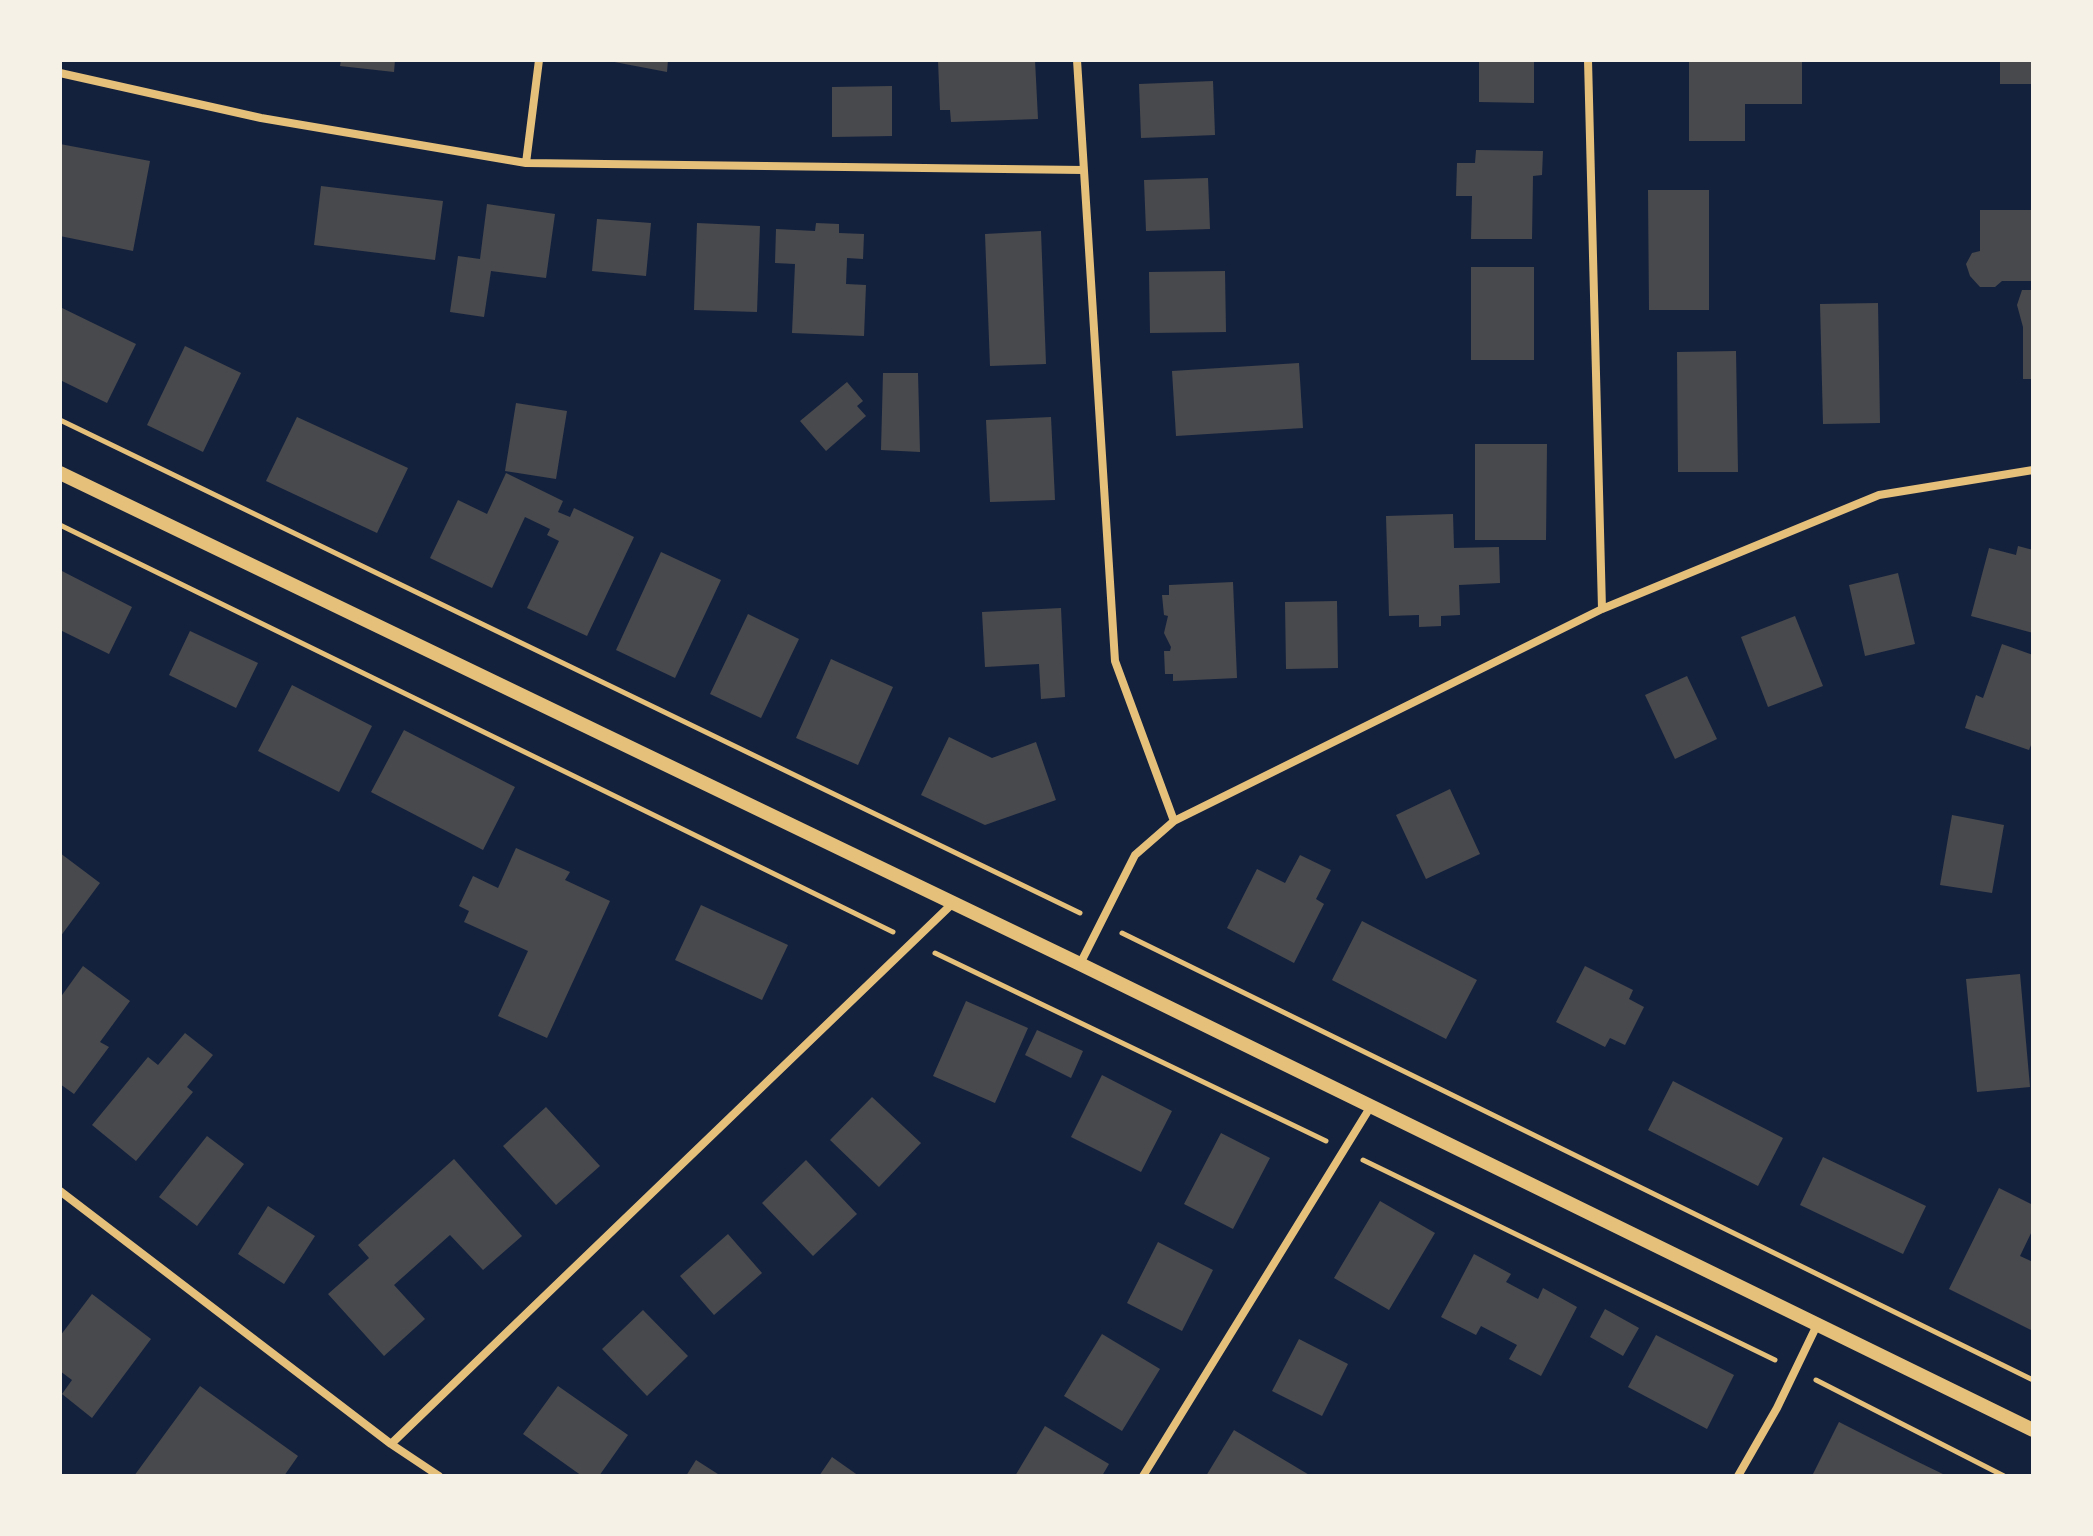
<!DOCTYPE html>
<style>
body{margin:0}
#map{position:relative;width:2093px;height:1536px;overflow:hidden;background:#14213d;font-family:Karla,sans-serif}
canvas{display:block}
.frame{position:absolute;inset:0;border:62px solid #f6f1e7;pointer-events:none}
</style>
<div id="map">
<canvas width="2093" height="1536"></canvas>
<div class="frame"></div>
</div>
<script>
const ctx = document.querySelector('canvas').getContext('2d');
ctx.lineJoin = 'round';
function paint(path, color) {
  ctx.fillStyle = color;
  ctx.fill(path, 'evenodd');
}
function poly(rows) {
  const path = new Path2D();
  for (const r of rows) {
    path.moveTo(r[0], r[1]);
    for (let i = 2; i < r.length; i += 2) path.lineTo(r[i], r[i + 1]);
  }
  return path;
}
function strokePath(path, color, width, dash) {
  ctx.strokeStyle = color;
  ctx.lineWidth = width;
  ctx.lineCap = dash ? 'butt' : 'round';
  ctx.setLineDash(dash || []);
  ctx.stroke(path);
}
paint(poly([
 [341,60,395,60,394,72,340,66],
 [604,60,668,60,667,72],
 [938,60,1035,60,1038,119,951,122,950,110,940,110],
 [1479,60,1534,60,1534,103,1479,102],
 [1689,60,1802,60,1802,104,1745,104,1745,141,1689,141],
 [2000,60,2033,60,2033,84,2000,84],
 [1213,81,1215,135,1141,138,1139,84],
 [892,86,892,136,832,137,832,87],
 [60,144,150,161,133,251,60,236],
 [1476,150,1543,151,1542,175,1533,176,1532,239,1471,239,1472,196,1456,196,1457,163,1475,163],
 [1208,178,1210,229,1146,231,1144,180],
 [321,186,443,201,435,260,314,245],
 [1648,190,1709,190,1709,310,1649,310],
 [487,204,555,214,546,278,491,271,484,317,450,312,458,256,480,259],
 [1980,210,2033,210,2033,281,2002,281,1995,287,1980,287,1970,276,1966,264,1972,253,1980,251],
 [597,219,651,223,646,276,592,271],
 [697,223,760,226,757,312,694,310],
 [816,223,839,224,839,233,864,234,863,259,847,258,846,284,866,285,864,336,792,333,795,264,775,263,776,229,815,231],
 [1041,231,1046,364,990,366,985,234],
 [1471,267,1534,267,1534,360,1471,360],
 [1225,271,1226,332,1150,333,1149,272],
 [2022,290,2033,290,2033,379,2023,379,2023,327,2017,305],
 [1878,303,1880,423,1823,424,1820,304],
 [60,307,136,344,107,403,60,380],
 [185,346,241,373,203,452,147,425],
 [1736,351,1738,472,1678,472,1677,352],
 [1299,363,1303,428,1176,436,1172,371],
 [883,373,918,373,920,452,881,450],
 [847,382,863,401,857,406,866,416,826,451,800,421],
 [516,403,567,411,556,479,505,471],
 [297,417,408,468,377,533,266,481],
 [1051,417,1055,500,990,502,986,420],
 [1475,444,1547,444,1546,540,1475,540],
 [506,473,563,501,558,512,570,517,574,508,634,537,587,636,527,608,559,541,547,535,550,529,525,517,492,588,430,558,458,500,487,514],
 [1453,514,1454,548,1499,547,1500,583,1459,585,1460,615,1441,616,1441,626,1419,627,1419,615,1389,616,1386,516],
 [2018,546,2033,550,2033,633,1971,616,1989,548,2016,555],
 [661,552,721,580,675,678,616,650],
 [60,570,132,607,109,654,60,630],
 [1898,573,1915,644,1865,656,1849,585],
 [1233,582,1237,678,1173,681,1173,674,1165,674,1164,651,1170,651,1171,647,1164,633,1168,616,1164,615,1162,595,1169,595,1169,585],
 [1337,601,1338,668,1286,669,1285,602],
 [1061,608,1065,697,1041,699,1039,664,985,667,982,612],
 [748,614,799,639,761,718,710,694],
 [1795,616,1823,686,1768,707,1741,637],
 [190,631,258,663,236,708,169,675],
 [2002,644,2033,655,2033,740,2029,750,1965,728,1976,695,1983,698],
 [831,659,893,687,858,765,796,738],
 [1687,676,1717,739,1675,759,1645,695],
 [292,685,372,726,339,792,258,751],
 [404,730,515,787,483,850,371,792],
 [949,737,992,758,1036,742,1056,800,985,825,921,795],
 [1450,789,1480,854,1426,879,1396,815],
 [1952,815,2004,825,1992,893,1940,885],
 [516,848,570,872,565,880,610,901,547,1038,498,1016,528,951,464,922,469,911,459,906,473,876,498,888],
 [60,853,100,883,60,937],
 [1300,855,1331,870,1316,899,1324,904,1294,963,1227,928,1257,869,1285,883],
 [701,905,788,945,762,1000,675,960],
 [1362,921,1477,980,1446,1039,1332,980],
 [83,966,130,1001,100,1042,109,1047,74,1094,60,1084,60,998],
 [1585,966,1633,990,1629,999,1644,1007,1625,1045,1610,1038,1605,1047,1556,1022],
 [2020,974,2030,1087,1977,1092,1966,979],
 [966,1001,1028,1028,995,1103,933,1076],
 [1037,1030,1083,1051,1071,1078,1025,1055],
 [185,1033,213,1055,187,1087,193,1092,136,1161,92,1125,148,1057,158,1065],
 [1102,1075,1172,1111,1141,1172,1071,1137],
 [1673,1081,1783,1138,1758,1186,1648,1130],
 [872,1097,921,1143,879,1187,830,1140],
 [546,1107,600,1166,556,1205,503,1146],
 [1221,1133,1270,1158,1233,1229,1184,1204],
 [207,1136,244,1164,197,1226,159,1197],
 [1823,1157,1926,1206,1903,1254,1800,1205],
 [454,1159,522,1236,483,1270,450,1235,394,1285,425,1319,384,1356,328,1294,369,1258,358,1245],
 [806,1160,857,1214,813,1256,762,1203],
 [1999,1188,2033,1205,2033,1229,2020,1256,2033,1262,2033,1331,1949,1289],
 [1380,1201,1435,1233,1389,1310,1334,1278],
 [268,1206,315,1236,284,1284,238,1254],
 [728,1234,762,1273,714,1315,680,1276],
 [1158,1242,1213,1270,1182,1331,1127,1303],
 [1474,1254,1511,1274,1506,1282,1538,1299,1543,1288,1577,1307,1541,1376,1509,1359,1517,1345,1481,1326,1476,1335,1441,1317],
 [92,1294,151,1339,92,1418,62,1394,72,1380,60,1371,60,1336],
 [1605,1309,1639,1328,1623,1356,1590,1337],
 [643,1310,688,1356,647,1396,602,1349],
 [1102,1334,1160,1369,1122,1431,1064,1396],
 [1656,1335,1734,1375,1707,1429,1628,1387],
 [1299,1339,1348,1364,1322,1416,1272,1391],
 [200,1386,298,1456,284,1476,134,1476],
 [558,1386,628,1435,599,1476,582,1476,523,1434],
 [1839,1422,1912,1459,1947,1476,1812,1476],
 [1045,1426,1109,1464,1102,1476,1015,1476],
 [1234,1430,1311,1476,1206,1476],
 [832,1457,859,1476,819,1476],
 [696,1460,721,1476,686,1476]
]), '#48494c');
strokePath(poly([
 [60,420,1080,913],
 [60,525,893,932],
 [1122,933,2033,1380],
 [935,953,1326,1141],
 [1363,1160,1775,1360],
 [1816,1380,2004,1476]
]), '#e5c07b', 5);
strokePath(poly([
 [1077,60,1115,661,1174,821],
 [1588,60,1602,609],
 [60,73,261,118,526,163,1083,170],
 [526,163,539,60],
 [1080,964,1135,855,1174,821,1602,609,1879,495,2033,470],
 [60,1191,391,1444,439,1476],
 [391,1444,953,903],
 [1143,1476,1371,1106],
 [1738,1476,1777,1408,1817,1325]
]), '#e5c07b', 8);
strokePath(poly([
 [60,473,1080,964,2033,1430]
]), '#e5c07b', 14);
</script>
